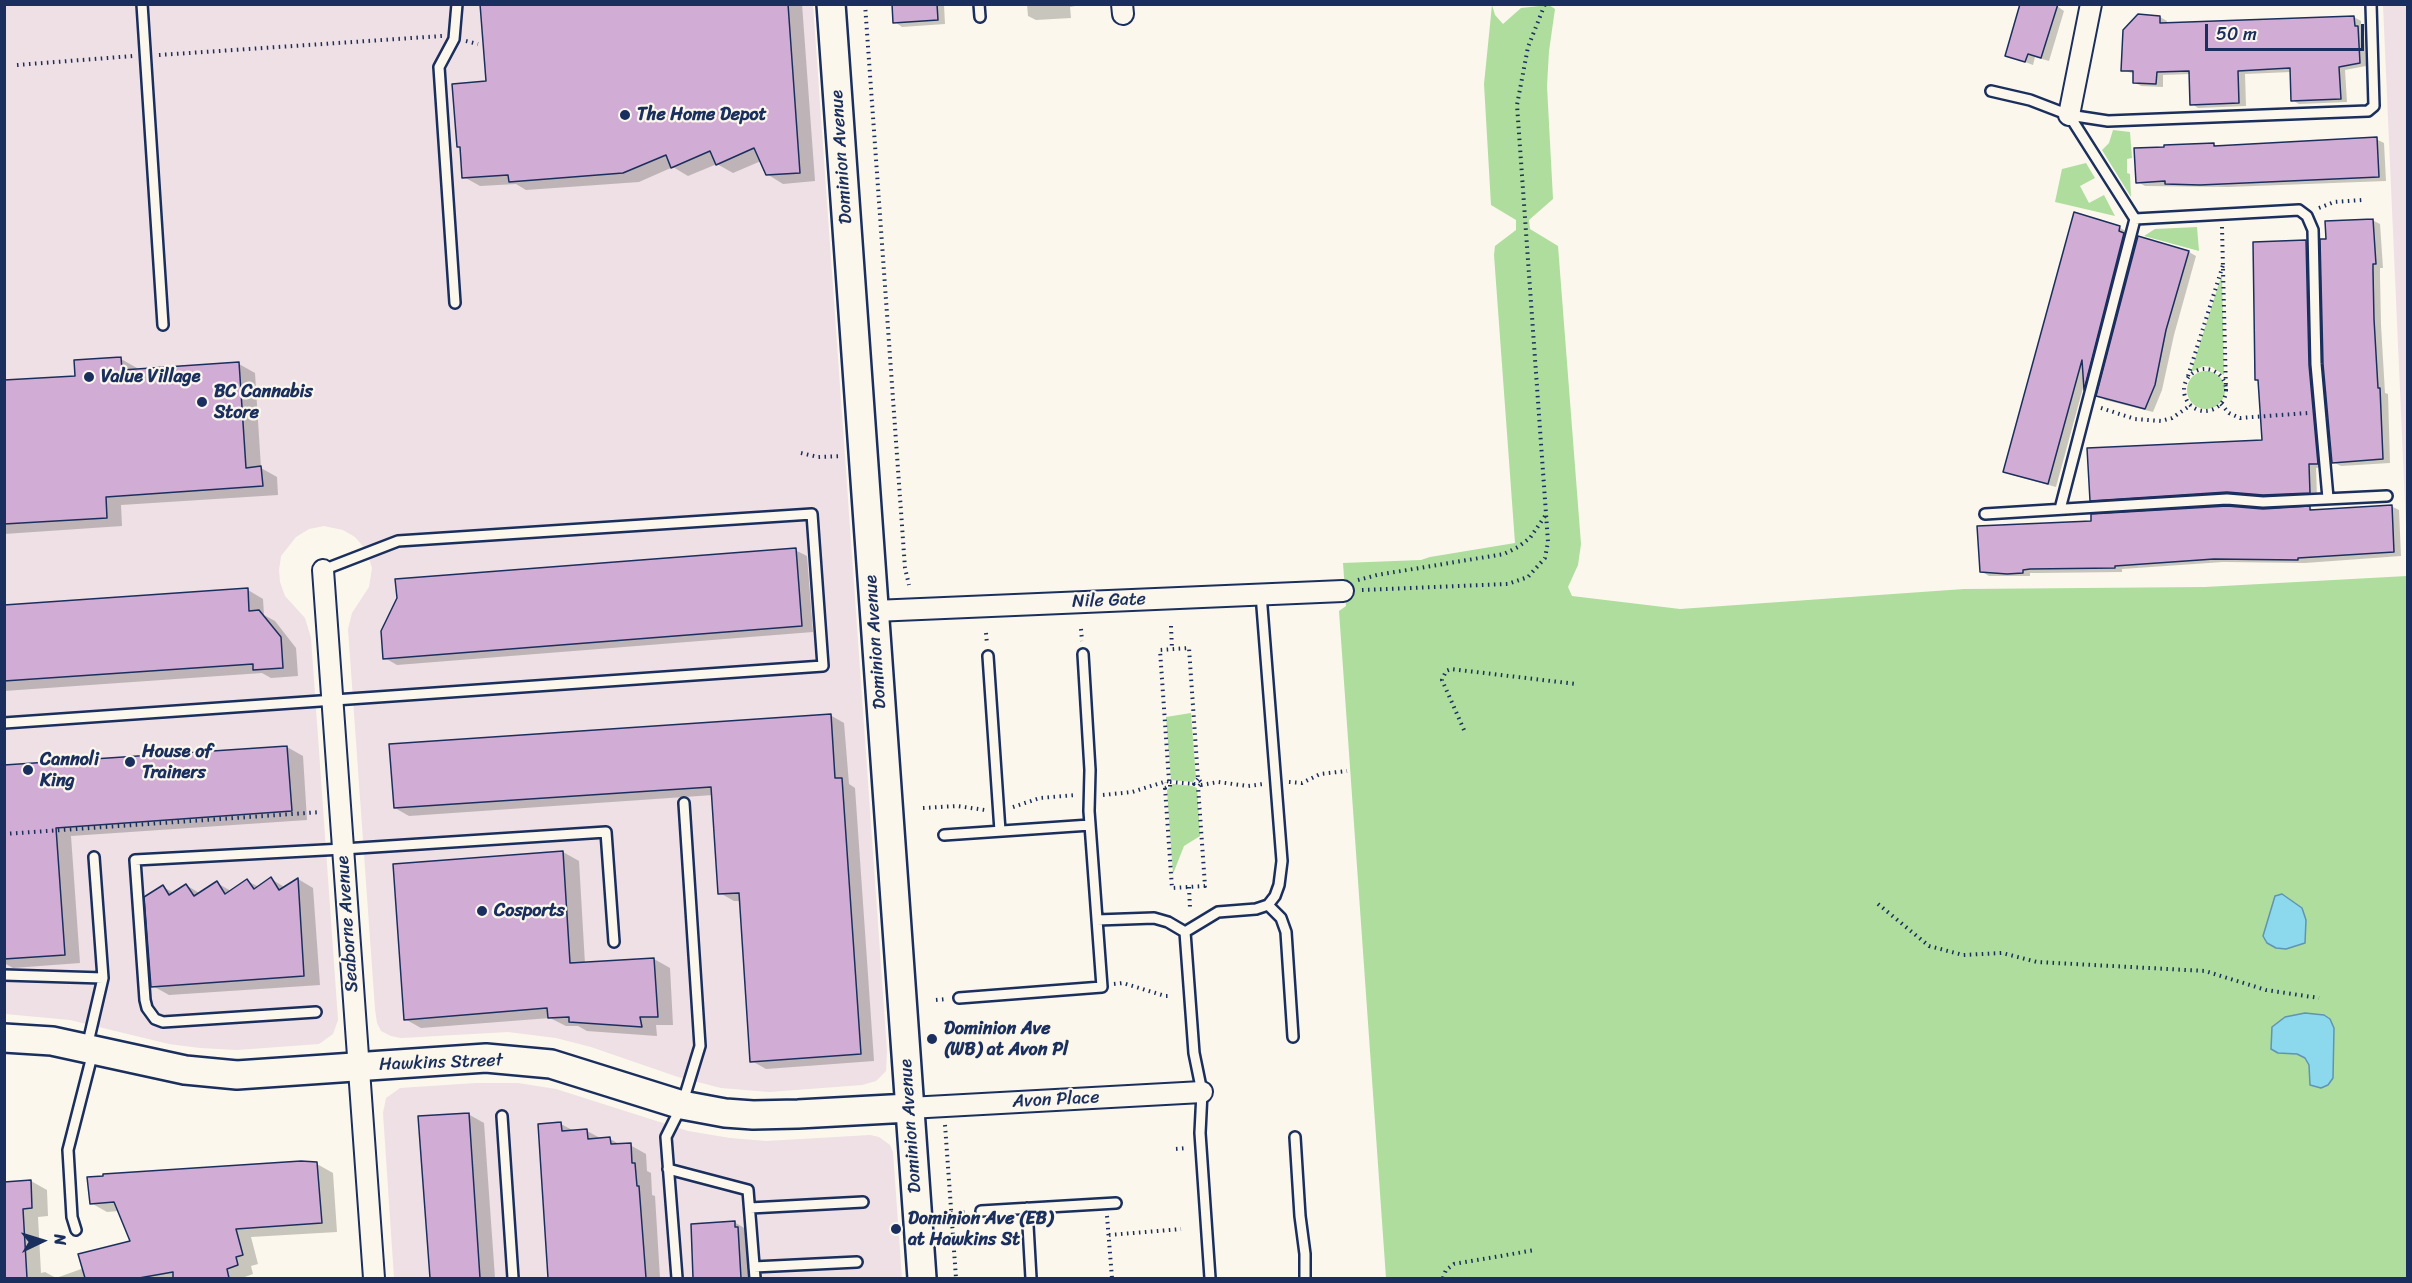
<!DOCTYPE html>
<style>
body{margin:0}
#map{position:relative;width:2412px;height:1283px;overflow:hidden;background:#fbf7ec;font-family:Sriracha,sans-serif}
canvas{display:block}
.frame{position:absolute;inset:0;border:6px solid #1b2f5e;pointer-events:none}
.north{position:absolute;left:12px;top:1211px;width:60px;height:60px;-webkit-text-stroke:4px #fbf7ec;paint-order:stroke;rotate:86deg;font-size:16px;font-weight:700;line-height:24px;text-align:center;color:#1b2f5e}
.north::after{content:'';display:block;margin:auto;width:21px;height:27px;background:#1b2f5e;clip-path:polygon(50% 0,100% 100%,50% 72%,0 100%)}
.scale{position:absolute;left:2205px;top:24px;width:159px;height:27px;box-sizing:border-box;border:3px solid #1b2f5e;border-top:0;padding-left:8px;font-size:18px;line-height:21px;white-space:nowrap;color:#1b2f5e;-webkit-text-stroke:4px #fbf7ec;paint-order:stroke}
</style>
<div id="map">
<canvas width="2412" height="1283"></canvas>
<div class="frame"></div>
<div class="north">N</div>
<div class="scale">50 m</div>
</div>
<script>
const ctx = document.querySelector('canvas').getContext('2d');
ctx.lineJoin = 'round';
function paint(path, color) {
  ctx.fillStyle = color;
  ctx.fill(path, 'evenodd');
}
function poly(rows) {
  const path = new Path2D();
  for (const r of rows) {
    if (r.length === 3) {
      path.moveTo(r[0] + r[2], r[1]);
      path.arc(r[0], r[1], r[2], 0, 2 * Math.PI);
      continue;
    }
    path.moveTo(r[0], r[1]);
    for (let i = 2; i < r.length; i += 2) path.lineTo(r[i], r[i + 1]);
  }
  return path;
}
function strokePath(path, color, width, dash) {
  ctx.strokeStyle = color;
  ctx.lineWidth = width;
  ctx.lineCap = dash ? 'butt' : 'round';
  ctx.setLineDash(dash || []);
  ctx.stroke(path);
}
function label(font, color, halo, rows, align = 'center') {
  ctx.font = font + ' Sriracha,sans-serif';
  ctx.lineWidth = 4.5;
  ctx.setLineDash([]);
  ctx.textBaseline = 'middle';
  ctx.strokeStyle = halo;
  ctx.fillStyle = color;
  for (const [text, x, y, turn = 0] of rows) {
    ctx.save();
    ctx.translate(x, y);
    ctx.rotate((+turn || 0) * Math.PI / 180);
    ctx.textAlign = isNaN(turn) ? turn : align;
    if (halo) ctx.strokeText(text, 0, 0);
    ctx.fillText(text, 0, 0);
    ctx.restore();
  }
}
paint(poly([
 [5,5,813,5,887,1051,886,1071,876,1081,862,1085,769,1092,721,1088,678,1077,591,1047,556,1038,508,1032,401,1038,391,1036,381,1031,377,1023,375,1009,348,629,352,613,369,587,372,568,367,551,355,537,343,530,324,526,309,529,296,537,281,556,279,570,280,582,285,596,305,618,311,638,338,1020,333,1034,319,1044,237,1050,200,1048,169,1044,70,1020,5,1014],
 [2383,5,2408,5,2407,549],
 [476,1083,518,1083,556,1089,688,1131,730,1138,766,1141,870,1135,879,1137,890,1145,893,1152,902,1278,394,1278,383,1113,386,1098,400,1088]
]), '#eee0e5');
paint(poly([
 [1492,5,1495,15,1503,24,1521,8,1549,5,1555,9,1549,51,1547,86,1553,199,1529,220,1530,229,1558,246,1581,544,1578,565,1568,587,1572,596,1680,609,1964,589,2205,587,2407,576,2407,1278,1386,1278,1339,611,1346,606,1343,563,1421,560,1430,557,1515,543,1494,255,1495,246,1516,230,1516,220,1491,205,1484,84],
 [2113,130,2130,132,2132,158,2127,159,2127,173,2130,174,2131,197,2102,150,2109,143],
 [2086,163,2095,178,2080,186,2089,203,2104,195,2115,216,2055,202,2062,169],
 [2197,227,2199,251,2144,236,2155,229],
 [2222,274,2224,375,2212,367,2204,366,2191,372],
 [2206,390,19],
 [1191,713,1196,778,1193,782,1171,780,1166,717],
 [1173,784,1192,786,1197,788,1200,836,1184,846,1173,874,1167,790]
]), '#aedd9d');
const water = poly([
 [2282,894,2302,908,2306,920,2305,943,2286,949,2276,948,2267,943,2263,936,2275,896,2282,894],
 [2305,1013,2324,1015,2330,1019,2334,1028,2333,1078,2328,1085,2321,1088,2310,1085,2309,1065,2305,1058,2297,1054,2278,1053,2271,1049,2272,1027,2285,1017,2305,1013]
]);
paint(water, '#8cd8ec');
strokePath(water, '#5f94b3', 1.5);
paint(poly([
 [482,4,802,4,815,181,783,184,767,174,761,161,733,173,717,164,688,176,673,167,639,182,526,190,516,184,480,186,464,177,462,148,458,146,488,83],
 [893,4,944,5,945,24,902,27,895,22],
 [1085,4,1070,7,1071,18,1036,20,1028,16,1027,4],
 [2057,6,2064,11,2049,61,2035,57,2033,65,2007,55],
 [2160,17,2167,21,2166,25,2354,17,2361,21,2361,30,2364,32,2366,66,2345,70,2347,102,2299,104,2292,100,2291,72,2245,74,2246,106,2198,108,2192,104,2190,74,2163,75,2163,87,2141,86,2134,82,2135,74,2122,70],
 [2376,139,2384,143,2386,181,2228,187,2145,186,2138,182,2214,145,2218,147],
 [2372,220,2380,224,2383,268,2380,268,2380,276,2381,325,2385,393,2388,394,2390,463,2341,466,2333,462,2328,240],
 [2119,227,2127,232,2126,235,2131,238,2092,392,2083,388,2056,487,2012,475,2005,471],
 [2139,238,2189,252,2196,256,2174,335,2162,390,2153,412,2105,400,2098,395],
 [2306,241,2314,245,2325,467,2316,468,2317,497,2099,504,2091,500,2263,441,2255,243],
 [121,359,137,368,137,370,239,364,255,373,261,468,277,477,278,495,121,505,122,526,4,534,4,382,77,377],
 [2391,506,2399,510,2401,556,2305,563,2223,562,2122,569,2122,572,2039,573,2030,573,2030,576,1989,576,1981,571,2093,522,2263,510,2310,508,2316,511],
 [795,550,807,556,813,632,397,665,385,658],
 [248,590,263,599,264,615,275,621,296,648,298,676,271,678,262,673,4,691,4,607],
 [830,715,844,723,849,784,855,788,874,1061,766,1069,752,1061,741,901,734,901,720,893,713,795,409,816,395,808],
 [287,747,303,756,307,820,71,836,80,963,13,968,4,963,4,767],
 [563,852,579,861,585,964,654,959,670,968,673,1025,656,1025,657,1036,587,1031,578,1026,566,1026,550,1018,421,1028,405,1019],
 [271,879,286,888,298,879,313,888,320,985,169,995,153,986,163,887,174,893,186,885,201,894,217,883,231,891,247,881,259,887],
 [468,1114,484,1123,495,1278,431,1278,420,1118],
 [561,1124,574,1131,587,1131,602,1139,610,1139,621,1145,630,1145,646,1154,647,1171,651,1173,652,1195,655,1196,660,1278,550,1278,539,1125],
 [317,1164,333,1173,337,1232,251,1237,258,1264,251,1266,253,1274,242,1278,4,1278,4,1181,31,1181,47,1190,48,1216,38,1217,41,1273,45,1272,56,1278,84,1268,132,1242,119,1211,107,1212,91,1203],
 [734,1222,746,1229,749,1235,752,1278,695,1278,692,1225]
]), '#0003');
const building = poly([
 [480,4,788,4,800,173,766,175,754,148,716,165,710,151,671,168,666,155,623,173,509,182,508,175,462,178,460,147,457,147,452,84,486,81,480,4],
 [892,4,937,4,938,20,893,23,892,4],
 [2020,4,2058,4,2041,58,2028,54,2025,62,2005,56,2020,4],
 [2138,14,2160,16,2160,23,2354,16,2355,26,2358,26,2360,63,2339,67,2341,99,2291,101,2290,68,2238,71,2239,103,2190,105,2189,71,2157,72,2156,84,2133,83,2133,71,2121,71,2123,30,2138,14],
 [2377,137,2379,177,2200,185,2165,184,2165,181,2136,183,2134,148,2164,147,2164,145,2214,143,2214,146,2377,137],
 [2074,212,2120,226,2119,231,2124,233,2084,390,2082,360,2048,484,2003,472,2074,212],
 [2373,219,2376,264,2373,264,2373,271,2374,319,2378,388,2380,388,2383,459,2332,463,2323,364,2320,239,2326,239,2325,221,2373,219],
 [2138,236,2189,251,2166,330,2155,385,2145,409,2096,396,2138,236],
 [2306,240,2309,365,2318,464,2309,464,2310,493,2263,495,2227,492,2090,501,2087,448,2262,440,2258,380,2255,380,2253,242,2306,240],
 [121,357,122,370,239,362,246,468,261,466,263,486,106,497,107,518,4,524,4,380,75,376,74,360,121,357],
 [2392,505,2394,552,2298,558,2298,560,2214,559,2115,566,2115,568,2030,569,2023,570,2023,573,2007,574,1980,572,1977,526,2091,521,2091,514,2227,506,2263,509,2310,506,2310,510,2392,505],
 [796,548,802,626,383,659,381,631,397,598,395,579,796,548],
 [248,588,249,611,259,610,281,637,283,668,253,670,253,664,4,681,4,605,248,588],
 [831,714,835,778,842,778,861,1054,750,1062,739,893,718,894,711,787,394,808,389,744,831,714],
 [287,746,292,811,56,828,65,955,4,959,4,765,287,746],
 [563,851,570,963,654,958,658,1017,640,1017,642,1027,569,1022,569,1017,548,1018,547,1008,404,1020,393,864,563,851],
 [271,877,279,890,298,878,304,976,151,987,144,897,163,885,169,895,186,884,194,896,217,881,225,894,247,879,254,889,271,877],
 [469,1113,480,1278,430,1278,418,1116,469,1113],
 [561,1122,562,1131,587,1129,588,1139,610,1137,611,1144,631,1143,632,1163,635,1163,637,1186,639,1186,646,1278,548,1278,538,1124,561,1122],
 [301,1161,317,1162,322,1223,236,1229,243,1255,236,1257,238,1265,227,1269,229,1278,173,1278,173,1272,139,1278,85,1278,78,1254,130,1241,114,1202,90,1204,87,1177,103,1176,103,1174,301,1161],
 [31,1180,32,1208,23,1209,27,1278,4,1278,4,1182,31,1180],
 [735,1221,735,1227,738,1227,741,1278,693,1278,691,1224,735,1221]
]);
paint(building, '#d1acd4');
strokePath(building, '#1b2f5e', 1.5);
const lane = poly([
 [142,4,163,325],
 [979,4,980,17],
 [1991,91,2030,100,2069,115,2108,121,2368,111,2374,106,2371,4],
 [2135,219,2299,210,2307,216,2313,230,2316,364,2328,498],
 [455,303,439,67,454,39,457,4],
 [2060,509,2135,219,2069,115],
 [1985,514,2227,499,2263,502,2387,496],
 [988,656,1000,831],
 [4,723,823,666,812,514,398,541,323,570],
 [944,835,1090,825],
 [1268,905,1281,918,1286,932,1293,1037],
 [1097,920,1154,918,1168,922,1185,932],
 [1185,932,1218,912,1256,909,1268,905,1275,896,1279,885,1282,861,1261,594],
 [1185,932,1194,1053,1202,1092,1200,1133,1210,1278],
 [4,975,103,978],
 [959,998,1102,987,1089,811,1090,770,1083,654],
 [316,1012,163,1022,155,1019,147,1008,145,1000,135,860,343,849,606,832,614,942],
 [87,1047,103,978,94,857],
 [502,1116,513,1278],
 [1295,1137,1300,1216,1305,1254,1305,1278],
 [668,1169,748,1190,755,1278],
 [750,1208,863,1202],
 [1027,1208,1031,1278],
 [981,1211,1116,1203],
 [76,1230,72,1217,68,1150,93,1052],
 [754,1267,857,1262],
 [677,1278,666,1137,682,1105,700,1046,684,803]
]);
const street = poly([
 [1122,4,1123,14],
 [2069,115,2091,4],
 [323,570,374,1278],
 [874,611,1343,591],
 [909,1108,1202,1092]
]);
const secondary = poly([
 [831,4,922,1278],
 [4,1038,52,1041,185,1070,237,1075,486,1058,551,1064,682,1105,725,1113,753,1115,798,1114,909,1108]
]);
strokePath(lane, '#1b2f5e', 14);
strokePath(street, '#1b2f5e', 24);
strokePath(secondary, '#1b2f5e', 32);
strokePath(poly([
 [865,4,905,568,909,585],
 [466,41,478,44],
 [159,55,442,36],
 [17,65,133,56],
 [2319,208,2334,202,2362,200],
 [2222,227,2226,391],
 [2205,390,21],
 [2188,376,2223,265],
 [2221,404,2229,413,2240,418,2308,413],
 [2101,408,2135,419,2161,421,2172,418,2191,405],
 [801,453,818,457,842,456],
 [1358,580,1377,575,1504,554,1518,547,1530,538,1545,516],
 [1362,590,1508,584,1528,577,1545,558,1548,542,1517,105,1528,47,1545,4],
 [1171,626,1172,649],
 [1081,629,1082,641],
 [986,633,987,644],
 [1464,730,1442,680,1446,671,1451,669,1576,684],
 [1169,781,1160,650,1189,648,1198,779,1202,783,1199,786,1194,784,1198,779],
 [1170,782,1195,784],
 [1289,782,1302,783,1320,774,1347,771],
 [1201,785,1218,782,1248,786,1263,784],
 [1165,788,1172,888,1205,886,1198,786],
 [1103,795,1132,792,1167,781,1170,782,1170,787,1165,788,1164,783],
 [1013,807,1040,798,1076,795],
 [923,808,957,806,985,810],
 [4,834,321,812],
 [1189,887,1190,908],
 [1878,904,1929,946,1963,955,2002,953,2037,962,2205,971,2266,990,2319,998],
 [1114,984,1123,983,1165,996,1172,996],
 [936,1000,946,999],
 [945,1125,956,1278],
 [1176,1149,1187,1148],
 [951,1213,969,1212],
 [1107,1216,1112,1278],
 [1109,1235,1181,1229],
 [1443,1278,1446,1270,1454,1264,1535,1250]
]), '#1b2f5e', 4, [1.5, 4.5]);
strokePath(lane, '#fbf7ec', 9);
strokePath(street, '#fbf7ec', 20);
strokePath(secondary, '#fbf7ec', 27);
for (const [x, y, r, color] of [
 [625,115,6,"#1b2f5e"],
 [89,377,6,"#1b2f5e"],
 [202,402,6,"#1b2f5e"],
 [130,762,6,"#1b2f5e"],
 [28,770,6,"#1b2f5e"],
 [482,911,6,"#1b2f5e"],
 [932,1039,6,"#1b2f5e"],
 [896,1229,6,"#1b2f5e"]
]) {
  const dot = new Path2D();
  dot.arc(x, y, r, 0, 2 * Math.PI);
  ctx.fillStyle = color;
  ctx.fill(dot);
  strokePath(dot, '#fbf7ec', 2);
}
label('bold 18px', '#1b2f5e', '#fbf7ec', [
 ["The Home Depot",637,115],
 ["Value Village",101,377],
 ["BC Cannabis",214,392],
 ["Store",214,413],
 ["House of",142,752],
 ["Trainers",142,773],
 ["Cannoli",40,760],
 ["King",40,781],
 ["Cosports",494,911],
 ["Dominion Ave",944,1029],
 ["(WB) at Avon Pl",944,1050],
 ["Dominion Ave (EB)",908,1219],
 ["at Hawkins St",908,1240]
], 'left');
label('18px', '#1b2f5e', '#fbf7ec', [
 ["Dominion Avenue",842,157,-94],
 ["Nile Gate",1109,601,-2],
 ["Dominion Avenue",876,642,-94],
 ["Seaborne Avenue",348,924,-94],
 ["Hawkins Street",441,1063,-2],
 ["Avon Place",1056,1100,-3],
 ["Dominion Avenue",911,1126,-94]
]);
</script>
